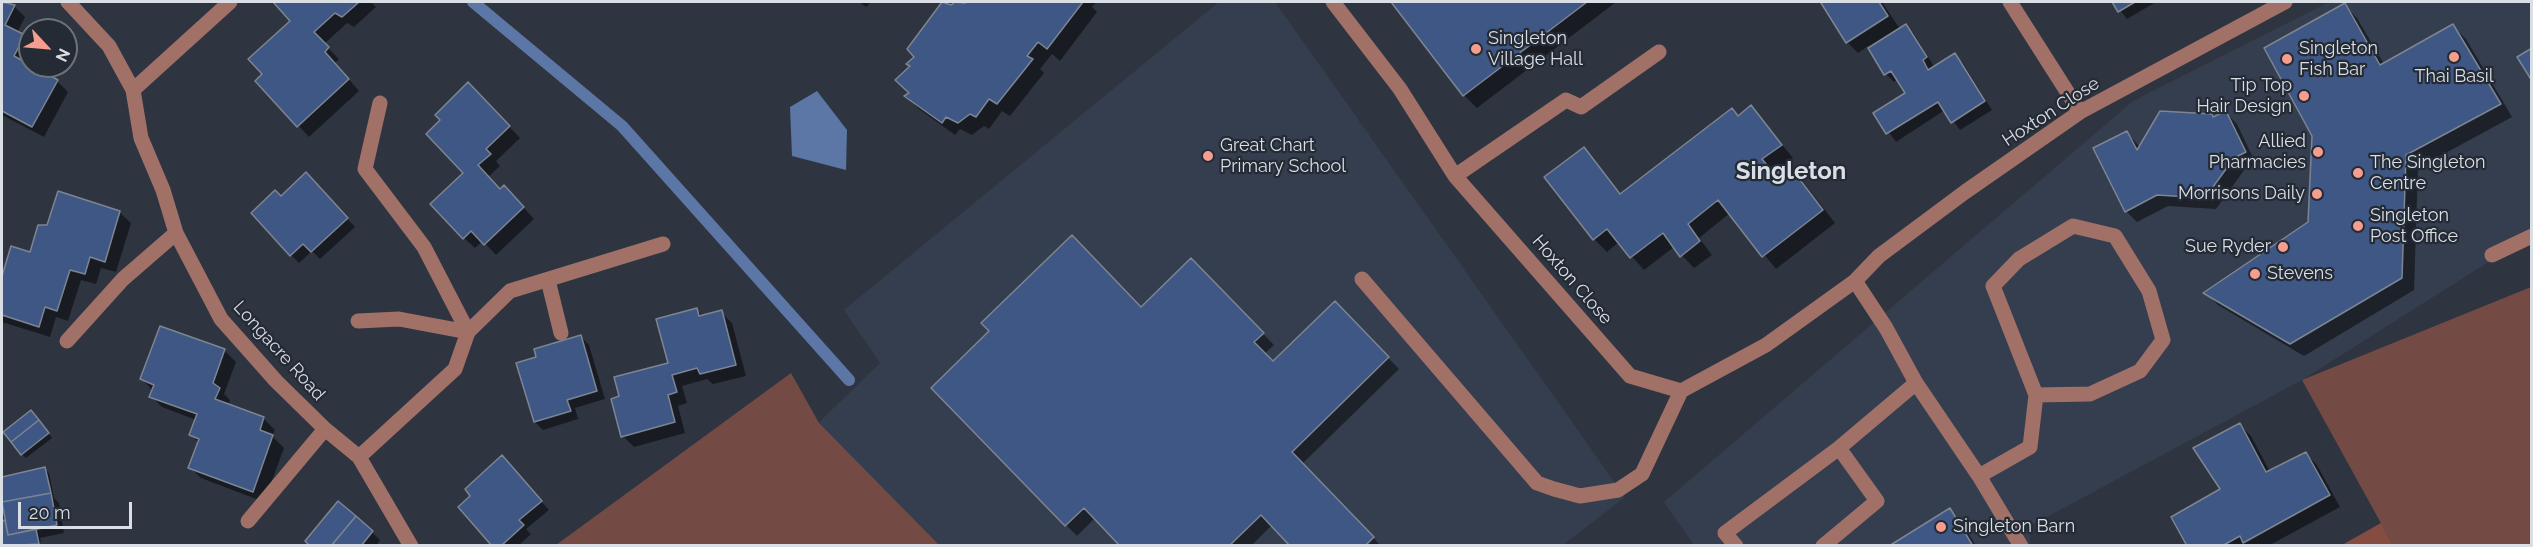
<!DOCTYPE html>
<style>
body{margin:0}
#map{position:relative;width:2533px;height:547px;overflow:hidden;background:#2e3540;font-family:Raleway,sans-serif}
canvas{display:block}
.frame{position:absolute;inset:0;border:3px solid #dadee5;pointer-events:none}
.north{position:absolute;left:18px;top:18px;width:60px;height:60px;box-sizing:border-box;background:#242b35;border:2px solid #6d737b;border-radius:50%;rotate:116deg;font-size:16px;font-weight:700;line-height:24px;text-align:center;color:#dadee5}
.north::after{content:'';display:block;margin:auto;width:21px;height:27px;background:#f59d8e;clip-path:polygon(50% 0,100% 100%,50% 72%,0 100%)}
.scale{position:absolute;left:18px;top:502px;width:114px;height:27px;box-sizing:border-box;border:3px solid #dadee5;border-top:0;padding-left:8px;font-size:18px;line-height:21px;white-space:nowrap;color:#dadee5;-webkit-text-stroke:4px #242b35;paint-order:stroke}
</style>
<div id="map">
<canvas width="2533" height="547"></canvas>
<div class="frame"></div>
<div class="north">N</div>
<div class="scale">20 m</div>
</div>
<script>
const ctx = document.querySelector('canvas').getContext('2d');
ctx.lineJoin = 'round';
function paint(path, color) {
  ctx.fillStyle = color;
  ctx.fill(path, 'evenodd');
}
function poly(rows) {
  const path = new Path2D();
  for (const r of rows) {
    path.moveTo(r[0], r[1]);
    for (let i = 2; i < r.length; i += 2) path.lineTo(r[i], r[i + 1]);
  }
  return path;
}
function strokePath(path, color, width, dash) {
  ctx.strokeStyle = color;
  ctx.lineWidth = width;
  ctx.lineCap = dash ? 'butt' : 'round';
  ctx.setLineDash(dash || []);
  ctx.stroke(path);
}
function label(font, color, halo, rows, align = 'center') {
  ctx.font = font + ' Raleway,sans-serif';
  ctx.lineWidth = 4.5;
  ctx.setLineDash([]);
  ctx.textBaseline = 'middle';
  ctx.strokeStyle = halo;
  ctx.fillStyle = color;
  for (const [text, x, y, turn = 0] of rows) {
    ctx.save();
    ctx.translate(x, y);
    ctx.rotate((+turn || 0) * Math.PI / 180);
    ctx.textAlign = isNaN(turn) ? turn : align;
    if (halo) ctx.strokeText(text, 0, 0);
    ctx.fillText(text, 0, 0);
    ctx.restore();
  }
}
paint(poly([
 [1219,2,1275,2,1625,497,1563,545,692,546,880,363,844,310],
 [2329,2,2531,2,2531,235,2302,380,2030,526,2030,545,1694,545,1664,502,2133,101]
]), '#353e4f');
paint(poly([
 [2531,287,2531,545,2393,545,2302,380],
 [791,373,819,423,939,545,556,545]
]), '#744b44');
paint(poly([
 [2381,523,2393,545,2342,545]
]), '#854c42');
paint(poly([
 [817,91,847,130,846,170,792,156,790,107]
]), '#5c76a5');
paint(poly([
 [2,2,14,6,25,17,17,33,30,43,30,57,26,64,57,81,68,92,44,137,2,115],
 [275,2,371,2,376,7,354,27,347,23,324,44,339,59,335,63,359,91,309,137,257,81,264,74,292,21],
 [859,2,871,2,866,7],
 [957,2,966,5,969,2,1096,2,1092,7,1097,12,1060,61,1052,54,1040,69,1044,73,1010,116,1002,111,989,129,984,126,972,135,960,129,955,135,919,109,907,97,912,94,911,67,916,57],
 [1393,2,1616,2,1477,108,1464,95],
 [1824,2,1882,2,1900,29,1906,25,1914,34,1935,68,1955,55,1963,63,1992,110,1960,130,1945,110,1896,142,1875,113,1907,93,1898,79,1894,82,1886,74,1868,46,1858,53,1847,42],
 [2114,2,2156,2,2127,19],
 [2344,5,2357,18,2384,64,2453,26,2466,39,2512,117,2418,168,2414,290,2304,356,2218,305,2206,293,2310,223],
 [479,95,520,138,496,161,500,166,488,177,500,191,515,198,534,219,496,255,483,241,475,248,464,238,465,173],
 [1751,107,1793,158,1774,173,1776,176,1788,166,1801,179,1835,223,1776,269,1730,213,1699,238,1712,255,1694,268,1674,247,1644,270,1619,242,1607,252,1594,239,1584,149,1622,195],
 [2226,113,2237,124,2256,164,2245,169,2216,209,2168,206,2137,222,2126,211,2127,133,2140,147],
 [314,183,355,227,320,259,312,251,299,263,291,255,281,198],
 [119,212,131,223,116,272,101,268,96,284,81,280,68,321,56,317,50,337,2,322,2,277,31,254],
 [1191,260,1274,345,1264,354,1273,363,1335,303,1399,369,1302,464,1381,546,1292,546,1272,525,1251,546,1122,546,1095,518,1077,536,933,388,1142,309],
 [696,309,703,316,721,312,732,323,746,376,713,384,707,379,682,386,687,403,678,406,685,433,634,447,623,436,621,397,669,364],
 [161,327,225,351,236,362,224,394,230,400,228,405,264,419,275,430,272,436,284,448,264,502,201,478,190,467,199,443,191,435,196,420,162,407,151,396,153,391,142,379],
 [581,337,589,345,605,399,575,408,578,419,543,430,535,422,538,358],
 [35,416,52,438,26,458,22,454],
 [2240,425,2251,436,2270,472,2306,454,2317,465,2340,507,2268,546,2189,546,2222,489],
 [510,466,549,510,526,529,531,534,518,546,494,546],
 [45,469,49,473,54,498,59,503,64,533,40,538,41,542,22,546,2,546,2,522,5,521,8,525,2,495,2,478],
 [1950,510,1961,521,1976,546,1891,546],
 [372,532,380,540,376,546,312,546]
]), '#0007');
strokePath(poly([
 [473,2,622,126,849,380]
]), '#5c76a5', 12);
const building = poly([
 [2,2,15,5,5,25,25,35,14,56,58,80,32,127,2,111,2,2],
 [273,2,359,2,342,17,335,13,314,32,329,47,325,52,349,79,297,127,255,81,262,74,248,59,290,21,273,2],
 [942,2,951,5,955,2,965,3,967,2,1083,2,1047,49,1038,42,1027,56,1033,59,997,104,989,99,976,117,970,114,958,123,946,117,942,123,904,96,909,93,895,80,910,66,906,64,914,57,907,49,942,2],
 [1391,2,1587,2,1463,96,1391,2],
 [1824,2,1879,2,1888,16,1846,43,1821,3,1824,2],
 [2112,2,2135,2,2118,12,2112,2],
 [2345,3,2380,65,2453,24,2501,104,2406,155,2402,278,2290,344,2203,293,2308,222,2312,136,2264,48,2345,3],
 [1906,24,1927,57,1923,60,1928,70,1955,53,1985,101,1951,123,1938,102,1886,134,1873,113,1905,93,1891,71,1884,75,1868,48,1906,24],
 [2532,48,2532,81,2517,57,2532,48],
 [468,82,510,126,486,149,491,154,478,165,500,189,504,185,524,207,484,245,471,231,463,239,430,204,463,173,426,134,440,120,435,115,468,82],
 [1751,105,1782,145,1762,159,1775,175,1788,164,1823,210,1762,257,1718,200,1688,224,1700,241,1680,257,1663,233,1630,258,1607,229,1593,240,1544,177,1584,147,1620,194,1732,108,1738,116,1751,105],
 [2160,111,2212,114,2213,117,2226,111,2246,152,2234,158,2205,198,2157,195,2125,212,2093,148,2127,131,2137,150,2160,111],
 [306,172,348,218,311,252,303,244,290,256,251,213,275,190,281,196,306,172],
 [58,191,120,211,105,262,90,257,85,274,70,270,57,311,45,307,39,327,2,315,2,276,11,246,30,252,38,225,47,225,58,191],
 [1072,235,1141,307,1191,258,1264,333,1254,342,1273,361,1335,301,1389,357,1292,452,1374,537,1365,546,1290,546,1261,515,1229,546,1120,546,1084,508,1065,526,931,388,989,331,981,323,1072,235],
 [697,308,699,316,722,310,736,365,700,374,697,368,672,375,677,392,668,395,675,422,621,437,611,399,619,396,614,377,668,363,656,319,697,308],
 [160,326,225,349,213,383,220,388,215,399,264,417,260,430,273,435,253,492,188,468,199,439,189,435,197,414,149,397,154,385,140,379,160,326],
 [581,335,597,391,567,400,571,411,534,422,516,363,536,357,534,349,581,335],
 [31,410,39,420,11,442,3,432,31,410],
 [39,420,49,433,21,455,11,442,39,420],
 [2240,423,2266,472,2306,452,2330,495,2243,543,2240,536,2222,546,2187,546,2171,517,2220,489,2193,448,2240,423],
 [502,455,542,501,519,520,524,525,501,546,492,546,458,507,470,496,465,489,502,455],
 [45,467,51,493,2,502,2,477,45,467],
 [51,493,57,525,8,535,2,502,51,493],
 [338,501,356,516,331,546,310,546,305,541,338,501],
 [1950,508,1973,546,1889,546,1950,508],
 [356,516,373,531,361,546,331,546,356,516],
 [5,520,8,535,36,529,39,544,2,546,2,521,5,520]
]);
paint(building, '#3e5784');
strokePath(building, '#7d8592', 1.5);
strokePath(poly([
 [68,2,109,46,133,90,141,138,163,190,176,233,221,319,276,381,325,429,359,457,411,546],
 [1333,2,1400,89,1455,176,1630,376,1681,391,1766,345,1855,281,1879,256,1965,192,2080,112,2285,2],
 [2010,2,2080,112],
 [133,90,230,2],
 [380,103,365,169,424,247,468,332],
 [1455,176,1566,100,1581,107,1659,52],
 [2073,226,2115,236,2149,291,2163,340,2140,371,2090,394,2036,395,1993,286,2019,259,2073,226],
 [2492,255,2532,236],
 [1362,279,1537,483,1554,489,1580,496,1618,490,1642,474,1681,391],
 [548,280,561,333],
 [1855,281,1886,328,1916,383,1979,476,2021,546],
 [358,321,399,319,468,332],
 [67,341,123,279,176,233],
 [359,457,455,369,468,332,510,291,663,244],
 [1979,476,2030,447,2036,395],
 [248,521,325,429],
 [1736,546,1725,533,1839,448,1916,383],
 [1823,546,1877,501,1839,448]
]), '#a17168', 15);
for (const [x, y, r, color] of [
 [1476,49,6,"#f59d8e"],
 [2454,57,6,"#f59d8e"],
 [2287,59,6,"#f59d8e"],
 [2304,96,6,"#f59d8e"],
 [2318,152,6,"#f59d8e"],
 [1208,156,6,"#f59d8e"],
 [2358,173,6,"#f59d8e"],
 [2317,194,6,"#f59d8e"],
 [2358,226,6,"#f59d8e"],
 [2283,247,6,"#f59d8e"],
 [2255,274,6,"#f59d8e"],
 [1941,527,6,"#f59d8e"]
]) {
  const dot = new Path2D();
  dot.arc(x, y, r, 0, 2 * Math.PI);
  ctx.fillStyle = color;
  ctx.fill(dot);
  strokePath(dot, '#242b35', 2);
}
label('18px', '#dadee5', '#242b35', [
 ["Singleton",1488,39],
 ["Village Hall",1488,60],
 ["Singleton",2299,49],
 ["Fish Bar",2299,70],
 ["Thai Basil",2454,77,"center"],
 ["Tip Top",2292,86,"right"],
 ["Hair Design",2292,107,"right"],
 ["Allied",2306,142,"right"],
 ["Pharmacies",2306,163,"right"],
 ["Great Chart",1220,146],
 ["Primary School",1220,167],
 ["The Singleton",2370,163],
 ["Centre",2370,184],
 ["Morrisons Daily",2305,194,"right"],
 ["Singleton",2370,216],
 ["Post Office",2370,237],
 ["Sue Ryder",2271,247,"right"],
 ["Stevens",2267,274],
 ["Singleton Barn",1953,527]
], 'left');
label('18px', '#dadee5', '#242b35', [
 ["Hoxton Close",2051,112,-33],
 ["Hoxton Close",1572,280,49],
 ["Longacre Road",279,351,48]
]);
label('bold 24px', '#dadee5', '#242b35', [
 ["Singleton",1791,172]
]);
</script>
